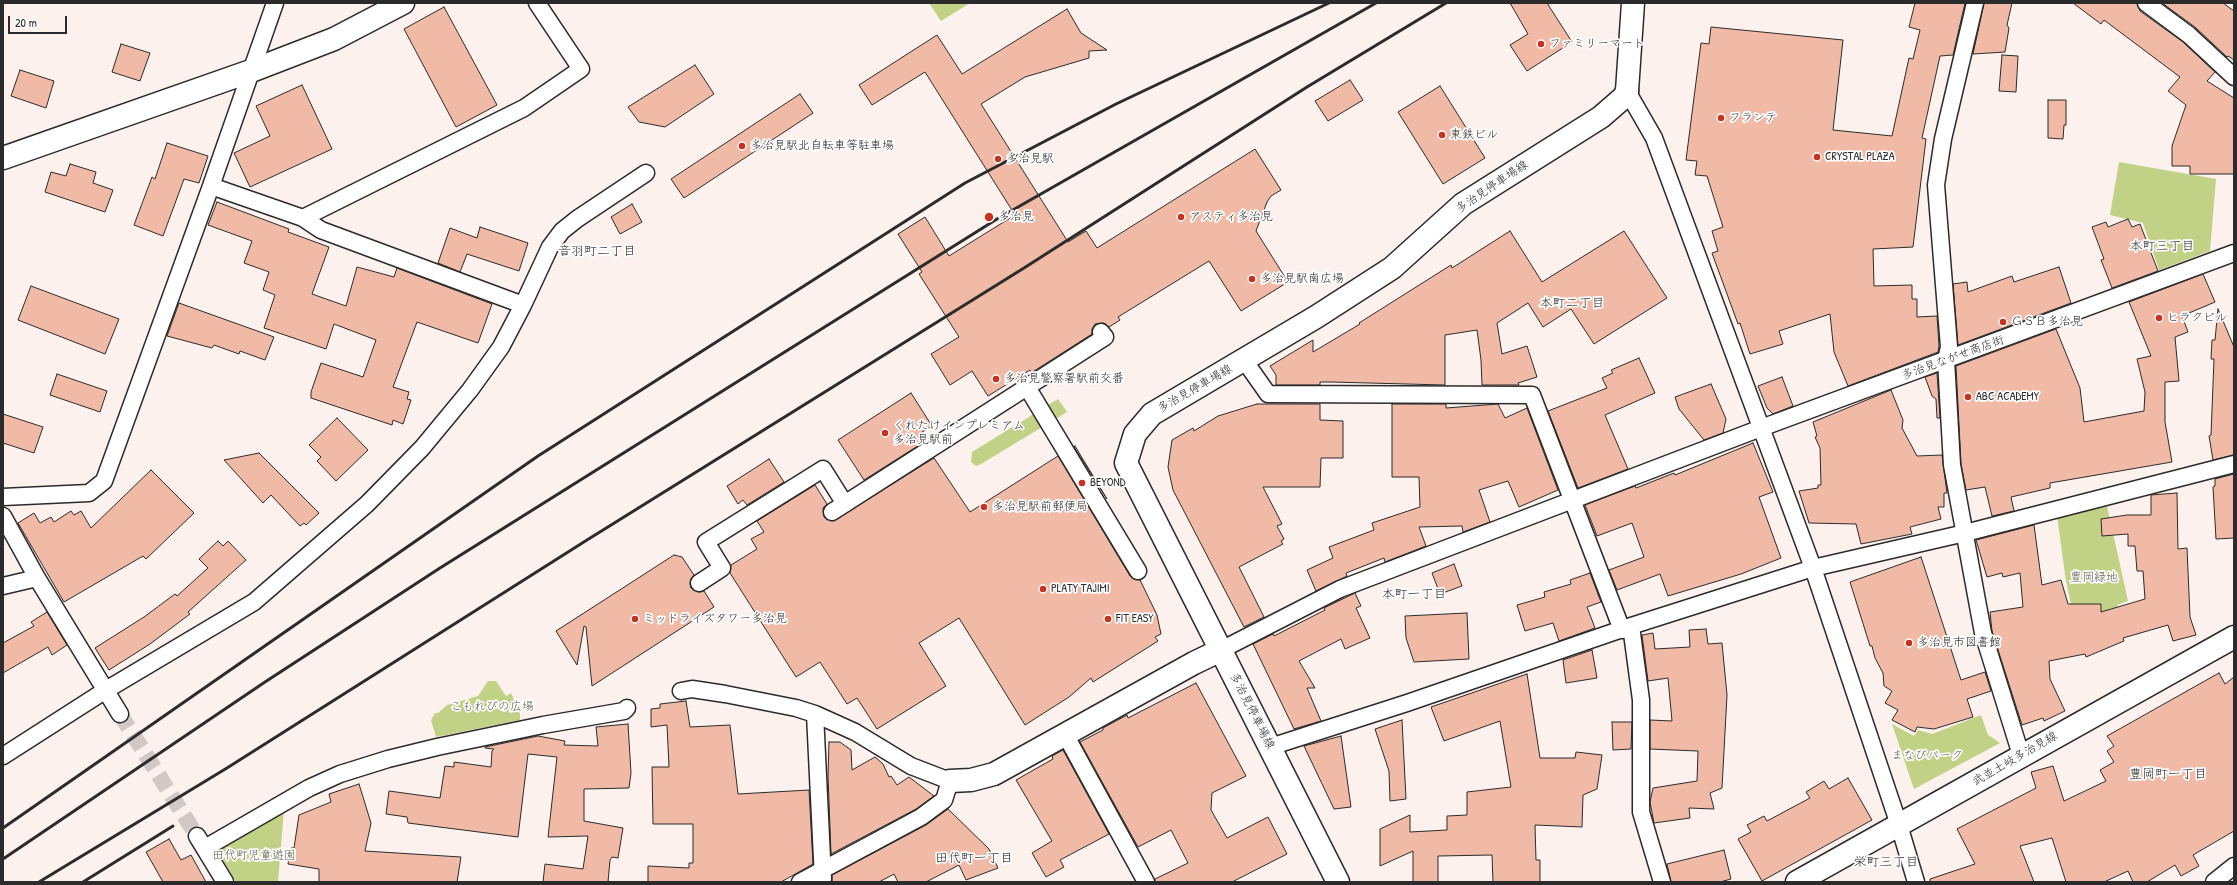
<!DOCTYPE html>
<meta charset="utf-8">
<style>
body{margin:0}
#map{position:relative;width:2237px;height:885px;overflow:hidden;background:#fcf1ed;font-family:"Patrick Hand",sans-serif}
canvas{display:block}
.frame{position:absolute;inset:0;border:4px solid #2b2b2b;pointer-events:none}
.scale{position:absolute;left:8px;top:16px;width:59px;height:18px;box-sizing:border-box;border:2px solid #2b2b2b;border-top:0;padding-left:5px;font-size:12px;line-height:14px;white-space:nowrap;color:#2b2b2b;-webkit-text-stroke:3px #fff;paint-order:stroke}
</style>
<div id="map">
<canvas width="2237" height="885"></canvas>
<div class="frame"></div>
<div class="scale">20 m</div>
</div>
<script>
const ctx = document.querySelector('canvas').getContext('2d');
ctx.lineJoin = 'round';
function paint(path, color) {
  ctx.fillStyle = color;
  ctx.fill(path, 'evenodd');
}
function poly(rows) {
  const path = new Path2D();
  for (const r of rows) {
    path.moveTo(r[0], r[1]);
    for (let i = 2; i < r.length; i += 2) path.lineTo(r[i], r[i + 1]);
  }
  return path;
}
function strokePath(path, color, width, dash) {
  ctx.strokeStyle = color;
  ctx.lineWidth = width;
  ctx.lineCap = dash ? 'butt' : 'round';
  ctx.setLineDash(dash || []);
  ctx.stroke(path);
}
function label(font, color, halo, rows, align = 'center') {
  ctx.font = font + ' "Patrick Hand","Klee One",sans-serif';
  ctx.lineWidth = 3.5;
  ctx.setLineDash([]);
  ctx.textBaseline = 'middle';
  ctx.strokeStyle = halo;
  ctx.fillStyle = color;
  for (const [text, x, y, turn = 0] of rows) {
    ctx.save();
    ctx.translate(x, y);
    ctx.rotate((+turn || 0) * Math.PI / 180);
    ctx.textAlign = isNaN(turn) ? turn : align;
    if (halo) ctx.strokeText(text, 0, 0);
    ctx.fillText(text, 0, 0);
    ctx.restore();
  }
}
paint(poly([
 [929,3,970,3,941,21],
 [2119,162,2216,179,2210,251,2159,270,2143,223,2110,215],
 [1058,399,1067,412,981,464,976,466,971,462,972,452],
 [2107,506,2128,601,2117,605,2119,616,2077,631,2066,581,2057,516],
 [488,681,496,681,506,696,511,693,520,713,520,720,436,737,431,720,435,713,438,713,447,705,478,696],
 [1981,715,1988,735,2000,743,1914,789,1892,724,1914,736,1918,730,1932,734],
 [284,810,278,882,236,882,221,857,222,843]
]), '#c1d186');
const building = poly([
 [1510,3,1547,3,1572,42,1527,71,1510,45,1528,34,1510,3],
 [1915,3,1965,3,1953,55,1940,56,1922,138,1926,139,1913,247,1873,249,1874,286,1912,285,1912,299,1917,299,1917,317,1937,316,1939,346,1938,352,1848,386,1834,352,1830,314,1779,331,1783,344,1750,354,1740,323,1738,324,1712,253,1718,251,1712,231,1723,227,1707,176,1695,175,1697,161,1686,160,1701,43,1709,44,1711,27,1843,40,1833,130,1892,136,1909,58,1913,59,1920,30,1909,27,1915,3],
 [1984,3,2012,3,2007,25,2009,28,2005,52,1973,54,1984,3],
 [2073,3,2137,3,2140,11,2183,42,2215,72,2207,81,2234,98,2234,174,2190,174,2190,166,2172,166,2172,146,2186,105,2168,91,2180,77,2104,20,2101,24,2073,3],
 [2162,3,2223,3,2234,11,2234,60,2228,56,2227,57,2195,27,2162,3],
 [444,7,497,105,456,127,404,29,444,7],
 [1067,9,1081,33,1107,50,1089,51,1089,58,1025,77,981,104,1068,242,1086,231,1097,248,1255,149,1281,190,1271,196,1267,202,1256,231,1288,282,1241,311,1209,261,1118,317,1120,320,1109,327,1104,323,1095,324,1092,329,1092,334,1031,373,1030,370,988,396,972,371,950,385,931,354,959,337,919,274,922,272,898,234,925,217,949,256,1015,215,925,72,872,105,859,85,937,35,962,74,1067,9],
 [121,44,150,53,140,81,112,72,121,44],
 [2002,55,2018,56,2016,92,1999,91,2002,55],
 [695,65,714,94,665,127,639,122,628,107,695,65],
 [20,70,54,81,46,108,11,96,20,70],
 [1350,80,1363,100,1328,121,1315,101,1350,80],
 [302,85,332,149,250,187,234,153,270,136,256,106,302,85],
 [1440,86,1485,158,1443,184,1398,112,1440,86],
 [800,94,813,113,684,198,671,179,800,94],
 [2048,100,2066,100,2066,125,2064,125,2063,139,2048,138,2048,100],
 [167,143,208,156,199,183,184,179,163,236,134,225,152,177,155,179,167,143],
 [70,164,96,172,93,183,113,190,105,212,45,192,51,172,66,176,70,164],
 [217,202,289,229,288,232,329,247,312,294,346,306,357,267,394,277,397,268,492,304,478,343,417,322,393,387,409,392,407,399,411,400,403,424,393,420,392,425,311,398,311,392,321,363,363,377,376,340,334,324,326,349,264,328,275,295,263,290,269,272,244,263,252,241,208,225,217,202],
 [632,204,642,222,620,234,611,217,632,204],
 [2128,219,2132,227,2140,224,2158,271,2112,288,2101,260,2104,259,2092,227,2106,222,2108,227,2128,219],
 [480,227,528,243,519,271,467,254,460,272,438,263,450,228,477,238,480,227],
 [1510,231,1542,282,1624,231,1667,298,1594,344,1571,309,1543,327,1528,303,1497,323,1502,354,1527,346,1537,377,1518,383,1519,385,1482,385,1481,360,1477,330,1445,335,1445,385,1331,382,1320,382,1320,385,1276,385,1276,375,1270,366,1313,340,1313,352,1360,324,1359,323,1451,265,1452,268,1510,231],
 [2059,267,2071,303,1958,345,1953,284,1967,282,1968,292,2012,276,2014,282,2059,267],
 [2203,274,2215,302,2182,316,2188,332,2175,337,2179,381,2165,382,2165,422,2172,462,2050,483,2050,488,2011,497,2014,511,1992,516,1985,487,1966,490,1961,464,1956,366,2056,329,2080,388,2084,422,2144,411,2145,392,2137,359,2151,356,2129,302,2203,274],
 [31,286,119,319,105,354,18,320,31,286],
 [179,303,274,337,265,360,240,351,239,354,214,345,212,348,167,336,179,303],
 [2218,309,2234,347,2234,455,2213,460,2209,436,2211,435,2214,359,2211,359,2212,340,2215,340,2218,309],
 [1639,358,1655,393,1605,415,1628,469,1578,488,1548,411,1607,388,1602,378,1613,373,1611,370,1639,358],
 [1937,373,1940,418,1937,418,1936,399,1932,396,1925,377,1937,373],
 [57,374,107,391,100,412,50,395,57,374],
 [1782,377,1793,406,1773,414,1767,408,1758,386,1782,377],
 [1711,384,1726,419,1723,433,1704,440,1679,409,1675,397,1711,384],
 [1891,390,1903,420,1902,428,1917,456,1942,455,1947,493,1944,493,1944,507,1938,507,1941,519,1910,527,1912,534,1861,544,1856,524,1809,523,1799,491,1818,488,1818,485,1821,485,1820,448,1815,437,1817,436,1813,422,1891,390],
 [911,393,932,426,919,434,924,442,864,480,838,440,911,393],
 [1257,404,1320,404,1320,420,1343,421,1343,458,1321,458,1320,487,1263,487,1282,524,1277,526,1284,539,1281,541,1283,544,1239,567,1264,617,1244,627,1173,490,1168,467,1172,440,1193,428,1194,431,1218,416,1257,404],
 [1392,404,1446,404,1446,408,1498,404,1505,418,1527,408,1558,490,1519,507,1508,481,1479,490,1490,522,1463,532,1462,526,1419,527,1426,546,1385,562,1384,558,1346,573,1347,576,1316,591,1307,570,1333,558,1329,547,1374,530,1372,523,1420,507,1419,477,1392,477,1392,404],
 [3,414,43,427,34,453,3,443,3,414],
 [337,418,368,450,336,481,317,461,321,457,309,445,337,418],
 [1753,443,1773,492,1759,497,1781,558,1741,574,1668,596,1660,574,1617,590,1609,570,1644,557,1632,523,1597,536,1585,505,1635,486,1636,488,1674,473,1675,475,1753,443],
 [1075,446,1107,499,1074,447,1075,446],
 [259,453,319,513,306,525,304,523,300,526,271,495,263,503,224,460,259,453],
 [1058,456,1130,576,1134,579,1140,580,1157,615,1161,634,1155,637,1158,641,1093,682,1091,678,1069,697,1025,725,959,618,919,643,946,686,877,729,857,698,847,704,820,662,796,677,730,573,731,565,757,549,751,539,764,532,757,521,815,485,827,504,823,508,824,517,833,521,934,458,970,512,1058,456],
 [769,459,784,482,747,505,743,500,738,504,727,486,769,459],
 [151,470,194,513,146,559,143,556,64,602,18,523,34,513,40,523,51,517,54,522,71,511,74,515,81,511,91,528,151,470],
 [2234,474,2234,538,2216,539,2213,487,2215,486,2215,479,2234,474],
 [2177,493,2178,549,2187,548,2190,617,2196,635,2173,641,2168,625,2123,638,2124,641,2086,657,2085,654,2049,661,2050,679,2065,711,2044,721,2043,718,2022,725,1992,631,1990,612,2023,607,2020,573,2003,577,2002,573,1987,577,1976,540,2034,525,2042,585,2061,580,2068,604,2101,604,2101,612,2145,599,2143,571,2137,571,2135,546,2128,546,2128,534,2102,536,2101,519,2127,515,2151,515,2151,495,2177,493],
 [218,541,223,546,228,541,246,560,188,612,190,614,150,644,109,670,95,648,144,617,175,594,177,596,208,568,199,559,218,541],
 [674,555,682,557,694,575,690,583,691,588,699,592,704,591,714,607,592,686,586,627,584,626,577,665,556,631,674,555],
 [1921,557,1961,680,1985,672,1991,691,1967,699,1973,717,1934,729,1917,727,1915,732,1892,720,1898,710,1885,703,1892,691,1884,686,1883,673,1875,658,1872,646,1870,646,1850,582,1921,557],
 [1454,564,1462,586,1440,594,1432,573,1454,564],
 [1590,573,1601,602,1587,607,1595,628,1559,641,1553,623,1525,631,1517,605,1545,597,1544,592,1571,584,1570,580,1590,573],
 [1355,593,1361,606,1356,608,1370,638,1345,649,1341,639,1299,661,1315,688,1307,688,1321,721,1294,729,1253,644,1273,634,1274,636,1325,610,1324,608,1355,593],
 [47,612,67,645,52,655,48,647,3,673,3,643,34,626,31,622,47,612],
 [1467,613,1469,659,1414,662,1406,638,1405,616,1467,613],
 [1706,629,1708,644,1722,643,1727,695,1722,788,1710,793,1714,809,1689,808,1690,818,1654,823,1650,802,1653,788,1697,781,1698,751,1650,749,1650,720,1672,721,1668,678,1648,681,1642,635,1653,633,1655,649,1690,647,1689,630,1706,629],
 [1592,650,1597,678,1566,683,1563,660,1592,650],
 [2219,673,2225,684,2234,677,2234,831,2193,855,2199,866,2181,876,2175,865,2147,882,2133,882,2128,871,2104,882,2066,882,2052,838,2020,846,2034,882,1930,882,1930,879,1975,864,1957,829,2036,788,2031,772,2053,766,2064,801,2106,781,2100,770,2114,762,2107,751,2114,746,2107,736,2219,673],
 [1527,674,1540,758,1575,758,1576,752,1602,755,1597,789,1583,795,1582,827,1535,825,1536,860,1540,860,1540,882,1493,882,1492,855,1438,856,1438,882,1413,882,1413,851,1380,866,1380,829,1410,815,1410,832,1447,830,1447,816,1467,815,1467,792,1511,787,1500,721,1444,741,1431,707,1527,674],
 [1196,683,1246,776,1212,793,1211,810,1227,838,1268,817,1287,854,1232,882,1155,882,1155,879,1188,863,1171,830,1138,847,1080,742,1103,730,1103,728,1127,715,1128,718,1196,683],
 [686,701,690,727,730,725,738,794,809,790,813,864,781,882,648,882,648,866,689,868,689,863,693,863,693,824,653,824,652,767,669,767,667,725,651,727,651,709,660,708,660,704,686,701],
 [1402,720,1406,799,1390,801,1389,771,1375,729,1402,720],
 [1612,722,1632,722,1631,749,1613,750,1612,722],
 [628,724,631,773,629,788,584,789,584,821,623,828,618,858,612,857,610,860,608,882,543,882,545,864,583,869,588,836,548,837,557,757,528,754,518,837,408,823,407,817,386,814,389,791,440,798,445,766,454,767,454,762,491,767,492,751,494,749,485,748,485,747,538,736,565,741,564,745,598,746,596,727,628,724],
 [1341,736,1351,807,1334,809,1304,746,1341,736],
 [829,742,840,742,851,750,852,770,875,757,883,764,889,777,891,776,897,785,909,777,934,796,916,809,831,854,828,776,829,742],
 [1063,750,1109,834,1060,860,1064,867,1046,877,1032,853,1052,841,1016,780,1053,759,1052,756,1063,750],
 [1848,778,1872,820,1762,881,1738,839,1751,832,1747,825,1764,816,1767,821,1810,798,1806,792,1824,781,1829,789,1848,778],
 [359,784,371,823,365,851,461,857,457,882,319,882,319,869,288,864,291,848,294,848,299,815,331,802,329,794,359,784],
 [948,809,989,849,998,868,966,880,959,865,926,882,898,882,894,874,879,882,832,882,832,875,926,825,948,809],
 [169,839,181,860,191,855,206,882,163,882,146,852,169,839],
 [1724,850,1731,879,1720,882,1671,882,1667,864,1724,850]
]);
paint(building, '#f1baa6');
strokePath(building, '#2b2b2b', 1);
strokePath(poly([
 [120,714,197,836]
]), '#d2c9c6', 16, [16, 8]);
const street = poly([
 [275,3,211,186,303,218,524,108,581,69,537,3],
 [1975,3,1943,139,1936,185,1949,347,1946,360,1952,465,1983,633,2021,755],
 [2146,3,2189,35,2234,77],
 [1627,91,1654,138,1813,568,1899,825,1916,882],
 [303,218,321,230,523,305],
 [1244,360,1268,394,1532,395,1622,630],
 [1027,387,1138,571],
 [3,497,89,493,104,481,211,186],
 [832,512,1105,337,1101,332],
 [3,516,37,578,120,714],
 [699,583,722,568,706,542,823,469,845,504],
 [3,586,37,578],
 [1631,626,1641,700,1641,812,1662,882],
 [1221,650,1340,589,1761,428,2234,253],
 [681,691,692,689,725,694,796,708,815,714,823,879],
 [1065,734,1146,882],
 [1270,747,1407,703,1631,626,1813,568,1965,533,2234,464],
 [3,756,106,690,254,602,367,504,422,448,470,390,501,347,523,305,550,247,562,231,577,219,646,173],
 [197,836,225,882],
 [205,848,309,788,340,774,388,759,437,747,543,725,624,711,627,708],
 [800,882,921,817,944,800,950,781,911,766,855,732,815,714],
 [2214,882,2234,866]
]);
const secondary = poly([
 [1627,91,1633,3],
 [3,158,251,71,334,39,403,3],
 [950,781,971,780,994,774,1194,663,1221,650],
 [1797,882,2234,637]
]);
const primary = poly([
 [1338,882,1126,463,1135,434,1152,414,1316,317,1392,268,1463,204,1601,117,1624,97,1627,91]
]);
strokePath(street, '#2b2b2b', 19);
strokePath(secondary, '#2b2b2b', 25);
strokePath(primary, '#2b2b2b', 25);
strokePath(street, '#fff', 16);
strokePath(secondary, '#fff', 22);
strokePath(primary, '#fff', 22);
strokePath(poly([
 [3,828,538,456,965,183,1116,104,1329,3],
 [3,859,265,682,440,568,997,219,1376,3],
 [39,882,227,768,587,540,1024,268,1307,87,1446,3],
 [83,882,173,826]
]), '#2b2b2b', 3);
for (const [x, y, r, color] of [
 [1541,44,4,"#c8321e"],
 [1721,118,4,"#c8321e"],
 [1442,135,4,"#c8321e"],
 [742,146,4,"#c8321e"],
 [1817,157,4,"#c8321e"],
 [998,159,4,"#c8321e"],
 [989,217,5,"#c8321e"],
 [1181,217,4,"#c8321e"],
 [1252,279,4,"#c8321e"],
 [2159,318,4,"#c8321e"],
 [2003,322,4,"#c8321e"],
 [996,379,4,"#c8321e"],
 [1968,397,4,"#c8321e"],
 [885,433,4,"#c8321e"],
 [1082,483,4,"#c8321e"],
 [984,507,4,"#c8321e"],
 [1043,589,4,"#c8321e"],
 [635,619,4,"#c8321e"],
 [1108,619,4,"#c8321e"],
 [1909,643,4,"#c8321e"]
]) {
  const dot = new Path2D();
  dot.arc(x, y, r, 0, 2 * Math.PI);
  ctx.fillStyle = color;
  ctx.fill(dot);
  strokePath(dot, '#fff', 1.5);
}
label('12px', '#2b2b2b', '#fff', [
 ["ファミリーマート",1549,44],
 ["フランテ",1729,118],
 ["東鉄ビル",1450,135],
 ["多治見駅北自転車等駐車場",750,146],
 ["CRYSTAL PLAZA",1825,157],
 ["多治見駅",1006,159],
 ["多治見",998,217],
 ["アスティ多治見",1189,217],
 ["多治見駅南広場",1260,279],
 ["ヒラクビル",2167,318],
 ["ＧＳＢ多治見",2011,322],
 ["多治見警察署駅前交番",1004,379],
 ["ABC ACADEMY",1976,397],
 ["くれたけインプレミアム",893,426],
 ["多治見駅前",893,440],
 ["BEYOND",1090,483],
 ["多治見駅前郵便局",992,507],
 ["PLATY TAJIMI",1051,589],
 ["ミッドライズタワー多治見",643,619],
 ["FIT EASY",1116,619],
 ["多治見市図書館",1917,643]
], 'left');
label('12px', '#2b2b2b', '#fff', [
 ["多治見停車場線",1492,187,-34],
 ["多治見ながせ商店街",1953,358,-20],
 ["多治見停車場線",1195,389,-30],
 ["多治見停車場線",1252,711,63],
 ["武並土岐多治見線",2015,759,-30]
]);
label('12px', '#585d46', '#fff', [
 ["豊岡緑地",2094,578],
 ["こもれびの広場",492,707],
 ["まなびパーク",1927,756],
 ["田代町児童遊園",254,856]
]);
label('13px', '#2b2b2b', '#fff', [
 ["本町三丁目",2162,247],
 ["音羽町二丁目",597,252],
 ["本町二丁目",1572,304],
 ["本町一丁目",1414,595],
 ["豊岡町一丁目",2168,775],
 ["田代町一丁目",974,859],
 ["栄町三丁目",1886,863]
]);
</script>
